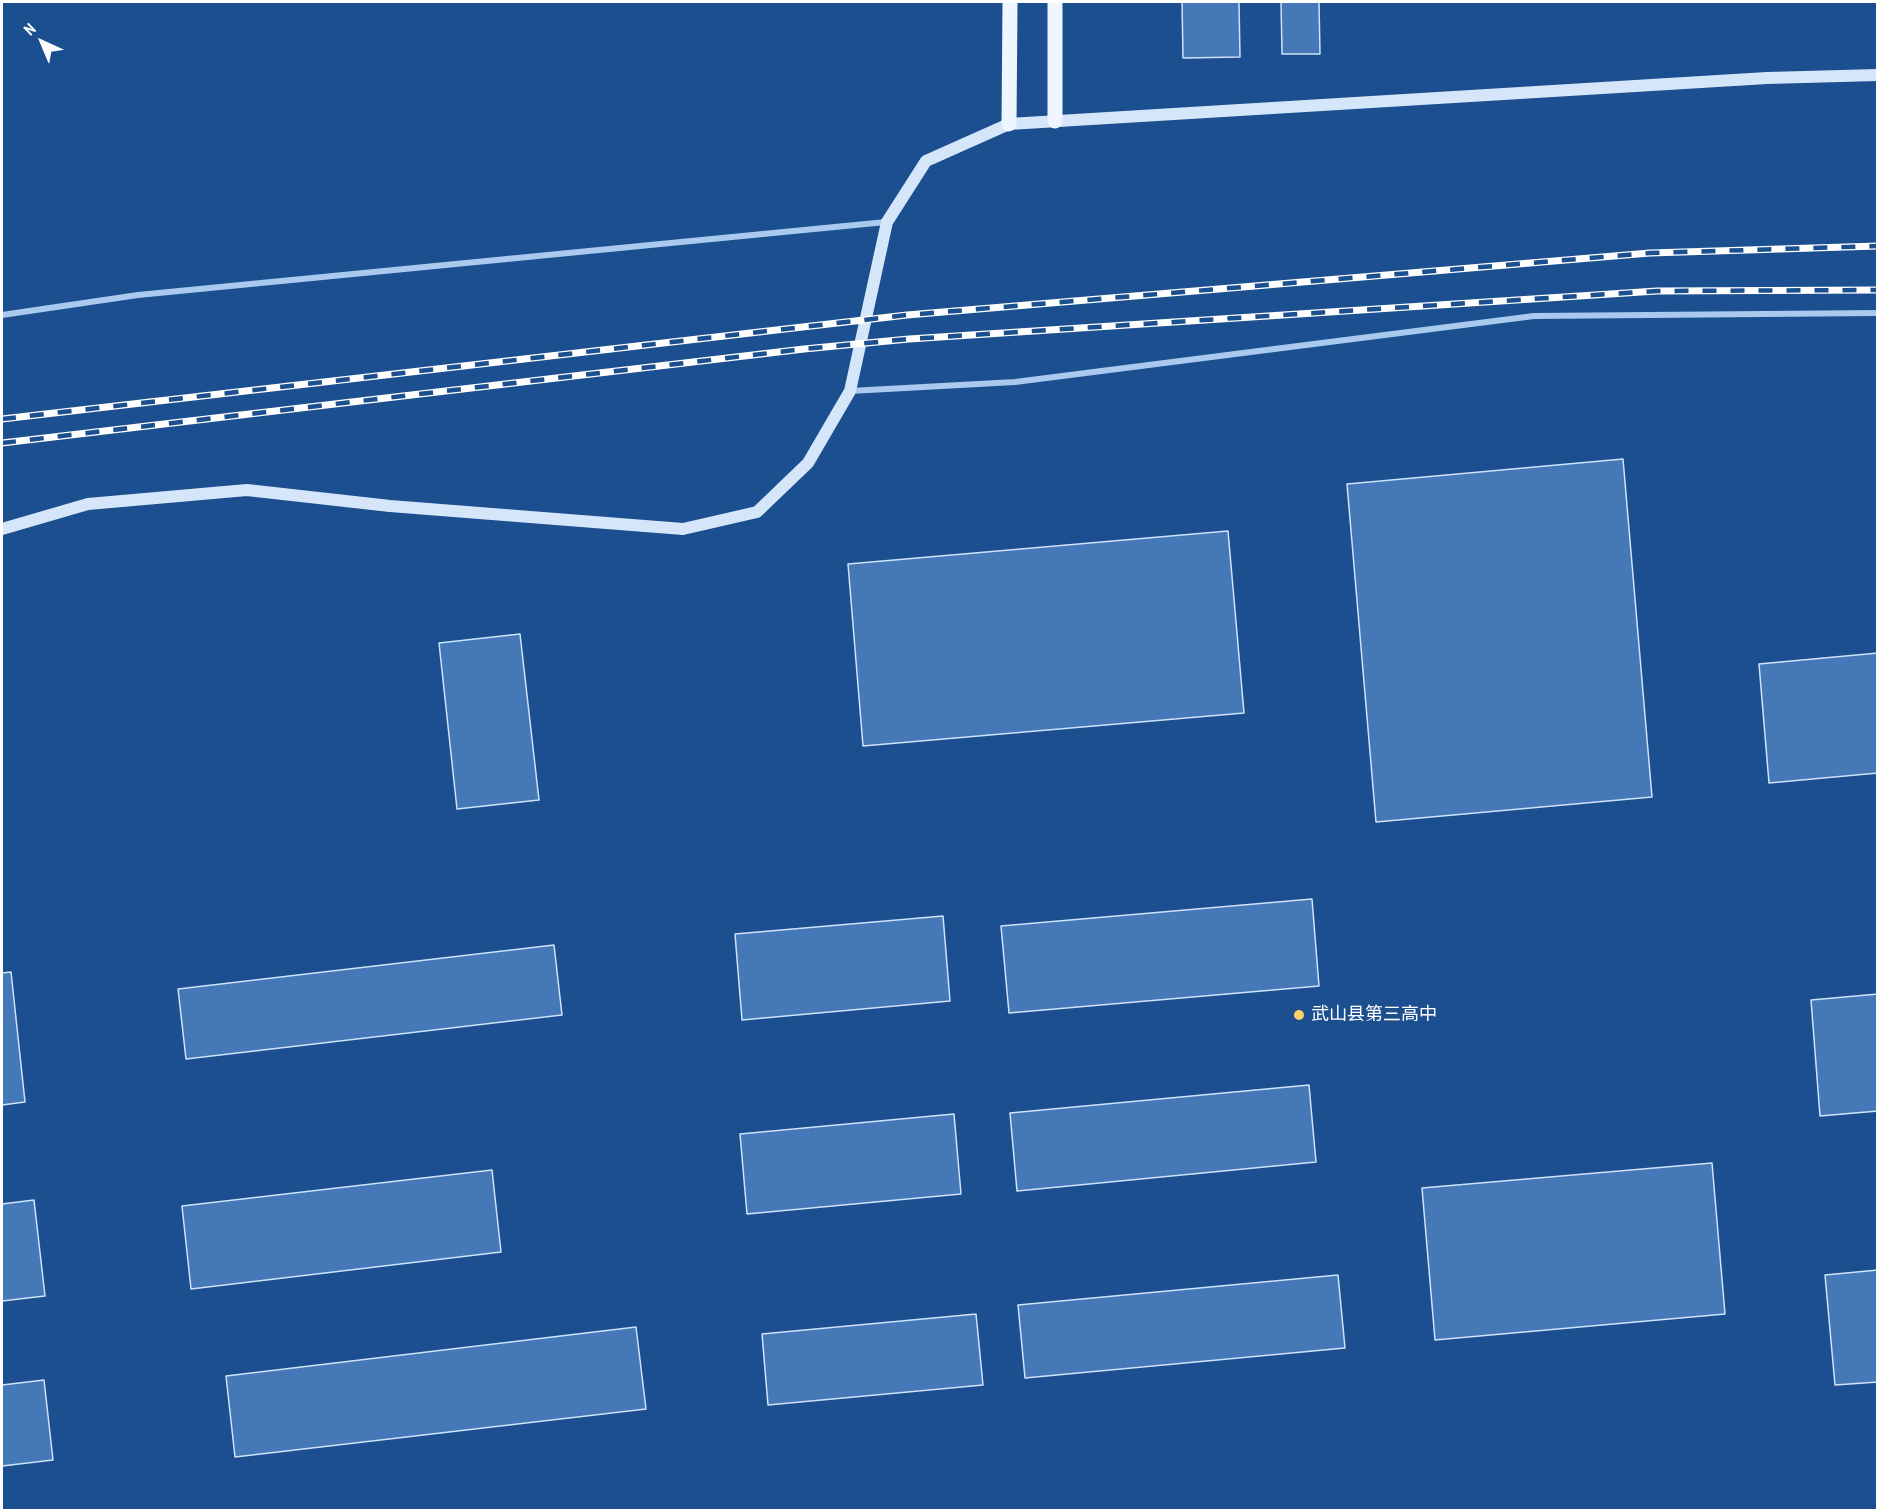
<!DOCTYPE html>
<meta charset="utf-8">
<style>
body{margin:0}
#map{position:relative;width:1879px;height:1512px;overflow:hidden;background:#1b4f8f;font-family:"PT Sans Narrow",sans-serif}
canvas{display:block}
.frame{position:absolute;inset:0;border:3px solid #fff;pointer-events:none}
.north{position:absolute;left:12px;top:12px;width:60px;height:60px;-webkit-text-stroke:4px #1b4f8f;paint-order:stroke;rotate:316deg;font-size:16px;font-weight:700;line-height:24px;text-align:center;color:#fff}
.north::after{content:'';display:block;margin:auto;width:21px;height:27px;background:#fff;clip-path:polygon(50% 0,100% 100%,50% 72%,0 100%)}
</style>
<div id="map">
<canvas width="1879" height="1512"></canvas>
<div class="frame"></div>
<div class="north">N</div>
</div>
<script>
const ctx = document.querySelector('canvas').getContext('2d');
ctx.lineJoin = 'round';
function paint(path, color) {
  ctx.fillStyle = color;
  ctx.fill(path, 'evenodd');
}
function poly(rows) {
  const path = new Path2D();
  for (const r of rows) {
    path.moveTo(r[0], r[1]);
    for (let i = 2; i < r.length; i += 2) path.lineTo(r[i], r[i + 1]);
  }
  return path;
}
function strokePath(path, color, width, dash) {
  ctx.strokeStyle = color;
  ctx.lineWidth = width;
  ctx.lineCap = dash ? 'butt' : 'round';
  ctx.setLineDash(dash || []);
  ctx.stroke(path);
}
function label(font, color, halo, rows, align = 'center') {
  ctx.font = font + ' "PT Sans Narrow","Noto Sans SC",sans-serif';
  ctx.lineWidth = 4.5;
  ctx.setLineDash([]);
  ctx.textBaseline = 'middle';
  ctx.strokeStyle = halo;
  ctx.fillStyle = color;
  for (const [text, x, y, turn = 0] of rows) {
    ctx.save();
    ctx.translate(x, y);
    ctx.rotate((+turn || 0) * Math.PI / 180);
    ctx.textAlign = isNaN(turn) ? turn : align;
    if (halo) ctx.strokeText(text, 0, 0);
    ctx.fillText(text, 0, 0);
    ctx.restore();
  }
}
const building = poly([
 [1182,2,1239,2,1240,57,1183,58,1182,2],
 [1281,2,1319,2,1320,54,1282,54,1281,2],
 [1623,459,1652,797,1376,822,1347,484,1623,459],
 [1228,531,1244,713,863,746,848,564,1228,531],
 [520,634,539,800,457,809,439,643,520,634],
 [1878,653,1878,773,1769,783,1759,664,1878,653],
 [1312,899,1319,986,1009,1013,1001,926,1312,899],
 [943,916,950,1001,742,1020,735,934,943,916],
 [554,945,562,1015,186,1059,178,989,554,945],
 [11,972,25,1102,2,1105,2,973,11,972],
 [1878,994,1878,1111,1820,1116,1811,1000,1878,994],
 [1309,1085,1316,1162,1017,1191,1010,1113,1309,1085],
 [954,1114,961,1194,747,1214,740,1134,954,1114],
 [1712,1163,1725,1314,1435,1340,1422,1188,1712,1163],
 [492,1170,501,1252,191,1289,182,1206,492,1170],
 [34,1200,45,1296,2,1301,2,1204,34,1200],
 [1878,1270,1878,1382,1835,1385,1825,1275,1878,1270],
 [1338,1275,1345,1348,1025,1378,1018,1305,1338,1275],
 [976,1314,983,1385,768,1405,762,1334,976,1314],
 [636,1327,646,1409,235,1457,226,1376,636,1327],
 [44,1380,53,1460,2,1466,2,1385,44,1380]
]);
paint(building, '#4478b7');
strokePath(building, '#cfe3fa', 1.5);
strokePath(poly([
 [2,315,138,295,886,222],
 [850,391,1015,382,1534,316,1878,313]
]), '#a9c9ee', 6);
strokePath(poly([
 [2,529,88,504,247,490,390,506,683,529,757,512,808,463,850,391,887,222,926,161,1009,124,1767,78,1878,75]
]), '#d6e6fa', 12);
strokePath(poly([
 [1055,2,1055,121],
 [1009,124,1010,2]
]), '#f0f6ff', 15);
const rail = poly([
 [2,419,907,315,1650,253,1878,246],
 [2,443,804,349,909,339,1657,291,1878,290]
]);
strokePath(rail, '#fff', 7);
strokePath(rail, '#1b4f8f', 4.5, [14]);
for (const [x, y, r, color] of [
 [1299,1015,6,"#ffd166"]
]) {
  const dot = new Path2D();
  dot.arc(x, y, r, 0, 2 * Math.PI);
  ctx.fillStyle = color;
  ctx.fill(dot);
  strokePath(dot, '#1b4f8f', 2);
}
label('18px', '#fff', '#1b4f8f', [
 ["武山县第三高中",1311,1015]
], 'left');
</script>
